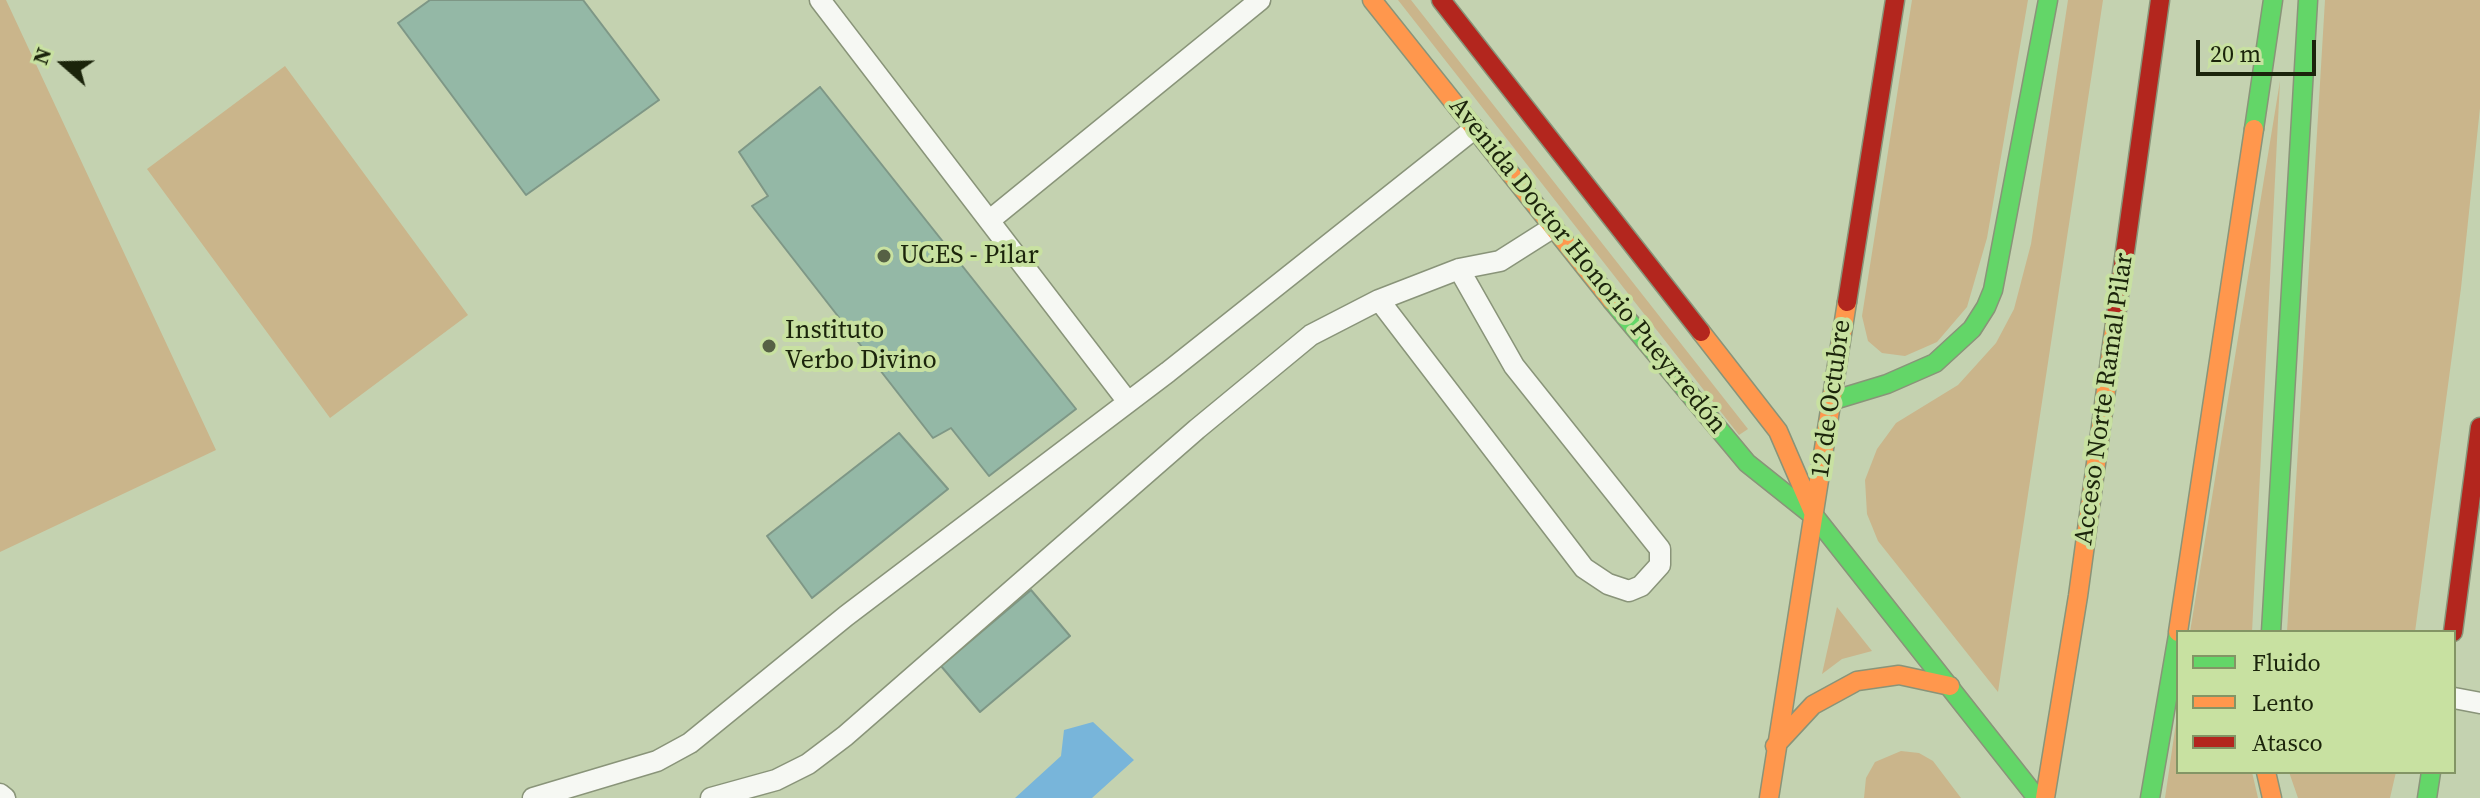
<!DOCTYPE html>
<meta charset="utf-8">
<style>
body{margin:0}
#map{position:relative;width:2480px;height:798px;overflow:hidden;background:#c4d2b0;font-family:"Source Serif 4",serif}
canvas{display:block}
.legend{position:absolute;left:2176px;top:630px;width:280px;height:144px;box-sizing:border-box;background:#c8e1a1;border:2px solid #839565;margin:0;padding:10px 14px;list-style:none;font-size:24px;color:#1b240b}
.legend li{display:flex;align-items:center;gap:16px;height:40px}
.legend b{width:40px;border:2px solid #839565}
.north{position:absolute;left:24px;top:24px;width:80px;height:80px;-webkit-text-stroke:6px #c8e1a1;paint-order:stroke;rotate:290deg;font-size:22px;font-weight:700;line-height:32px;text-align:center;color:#1b240b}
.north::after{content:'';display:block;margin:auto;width:28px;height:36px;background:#1b240b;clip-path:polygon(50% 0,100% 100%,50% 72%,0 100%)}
.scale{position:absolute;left:2196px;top:40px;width:120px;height:36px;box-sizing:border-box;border:4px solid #1b240b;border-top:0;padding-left:10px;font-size:24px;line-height:28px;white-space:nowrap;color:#1b240b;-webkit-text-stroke:6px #c8e1a1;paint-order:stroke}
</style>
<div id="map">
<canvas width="2480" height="798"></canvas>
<ul class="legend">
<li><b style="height:10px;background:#63d668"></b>Fluido</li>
<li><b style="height:10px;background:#ff974d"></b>Lento</li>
<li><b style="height:10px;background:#b3261e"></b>Atasco</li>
</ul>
<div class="north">N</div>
<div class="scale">20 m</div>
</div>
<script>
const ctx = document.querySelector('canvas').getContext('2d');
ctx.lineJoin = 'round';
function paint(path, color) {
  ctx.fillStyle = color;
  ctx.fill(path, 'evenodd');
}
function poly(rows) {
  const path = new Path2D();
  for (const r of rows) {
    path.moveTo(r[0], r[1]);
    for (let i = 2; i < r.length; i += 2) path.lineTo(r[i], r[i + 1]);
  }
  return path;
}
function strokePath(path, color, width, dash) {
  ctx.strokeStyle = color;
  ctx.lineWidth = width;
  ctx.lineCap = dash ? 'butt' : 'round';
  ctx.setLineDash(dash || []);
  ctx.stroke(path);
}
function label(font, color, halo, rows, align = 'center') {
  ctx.font = font + ' "Source Serif 4",serif';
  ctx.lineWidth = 8;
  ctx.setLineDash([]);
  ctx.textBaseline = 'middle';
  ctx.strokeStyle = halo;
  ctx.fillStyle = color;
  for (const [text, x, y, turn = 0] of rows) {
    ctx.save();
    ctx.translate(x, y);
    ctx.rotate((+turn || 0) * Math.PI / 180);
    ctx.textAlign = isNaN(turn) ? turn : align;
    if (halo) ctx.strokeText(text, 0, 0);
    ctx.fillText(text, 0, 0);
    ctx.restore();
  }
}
paint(poly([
 [0,0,6,0,216,450,0,552],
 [1398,0,1411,0,1748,429,1739,435],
 [1912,0,2028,0,1987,238,1967,307,1937,342,1905,356,1882,353,1868,341,1862,316],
 [2068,0,2103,0,1998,692,1878,541,1867,514,1865,480,1877,449,1896,423,1958,385,1996,343,2014,309,2031,244],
 [2325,0,2480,0,2480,108,2461,288,2415,632,2287,632],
 [285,66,468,315,330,418,147,169],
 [2280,81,2252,632,2190,632],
 [1837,607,1872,651,1842,659,1822,674],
 [2178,709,2178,772,2252,772,2258,798,2165,798],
 [1901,751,1919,753,1933,761,1961,798,1864,798,1866,778,1875,762],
 [2289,772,2396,772,2390,798,2298,798]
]), '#cab58b');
paint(poly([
 [1093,722,1134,760,1092,798,1015,798,1061,756,1064,730]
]), '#78b5da');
const building = poly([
 [430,0,583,0,659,100,526,195,398,23,430,0],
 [820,87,1076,409,989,476,951,428,933,438,752,206,768,196,739,152,820,87],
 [899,433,948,489,812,598,767,536,899,433],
 [1031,590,1070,636,980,712,941,666,1031,590]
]);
paint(building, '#94b8a6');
strokePath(building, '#7e9786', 2);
const lane = poly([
 [820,0,1128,402],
 [990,220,1260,0],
 [1379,300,1584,568,1608,584,1629,591,1641,586,1660,565,1660,549,1514,366,1459,269],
 [2454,698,2480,703],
 [0,794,5,798],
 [533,798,657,761,690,743,846,616,1168,372,1474,129],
 [711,798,776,780,808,764,845,736,1197,429,1311,335,1379,300,1459,269,1500,261,1552,228]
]);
const fast = poly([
 [2254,129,2273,0],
 [1612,301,1747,463,1816,518,2037,798],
 [1831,401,1887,384,1935,363,1972,329,1986,307,1993,290,2048,0],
 [2271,632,2308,0],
 [2150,798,2178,635],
 [2427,798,2431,772]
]);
const slow = poly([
 [1372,0,1612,301],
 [1701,332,1778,431,1813,512],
 [2178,632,2254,129],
 [1775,746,1813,705,1857,681,1899,675,1950,686],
 [2266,772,2272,798],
 [1769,798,1847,302],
 [2045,798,2078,596,2116,316]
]);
const jam = poly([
 [1441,0,1701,332],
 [1847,302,1895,0],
 [2116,316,2160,0],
 [2453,632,2480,427]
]);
strokePath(lane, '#899479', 23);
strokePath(fast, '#899479', 21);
strokePath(slow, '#899479', 21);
strokePath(jam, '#899479', 21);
strokePath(lane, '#f6f8f3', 20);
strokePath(fast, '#63d668', 18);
strokePath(slow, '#ff974d', 18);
strokePath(jam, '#b3261e', 18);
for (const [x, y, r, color] of [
 [884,256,8,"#566145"],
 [769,346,8,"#566145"]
]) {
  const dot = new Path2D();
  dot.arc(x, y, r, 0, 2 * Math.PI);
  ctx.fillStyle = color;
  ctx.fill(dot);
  strokePath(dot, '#c8e1a1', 3);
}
label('26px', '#1b240b', '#c8e1a1', [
 ["UCES - Pilar",900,256],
 ["Instituto",785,331],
 ["Verbo Divino",785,361]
], 'left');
label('26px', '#1b240b', '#c8e1a1', [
 ["Avenida Doctor Honorio Pueyrredón",1587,266,51],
 ["12 de Octubre",1832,399,-82],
 ["Acceso Norte Ramal Pilar",2105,399,-82]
]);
</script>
